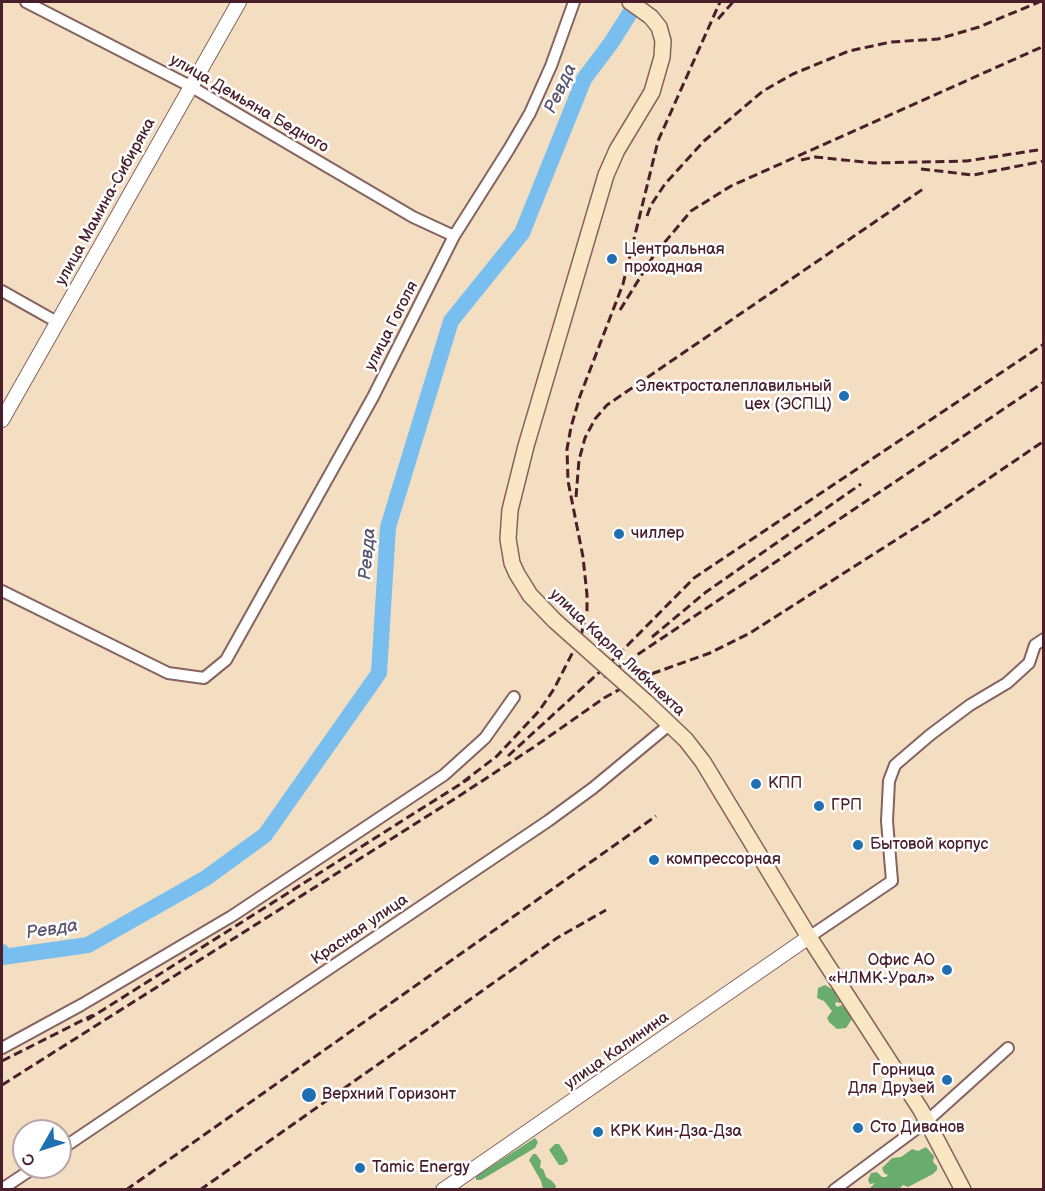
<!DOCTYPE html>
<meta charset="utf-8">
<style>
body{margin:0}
#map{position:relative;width:1045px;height:1191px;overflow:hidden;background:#f4dec1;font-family:"Balsamiq Sans",sans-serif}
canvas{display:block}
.frame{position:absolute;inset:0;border:3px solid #4a1f2b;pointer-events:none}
.north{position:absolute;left:12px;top:1119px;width:60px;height:60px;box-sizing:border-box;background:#fff;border:2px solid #b7a5aa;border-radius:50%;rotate:231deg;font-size:16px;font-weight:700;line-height:24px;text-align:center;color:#4a1f2b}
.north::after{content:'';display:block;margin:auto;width:21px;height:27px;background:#1f6fb2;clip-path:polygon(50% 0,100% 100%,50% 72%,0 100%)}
</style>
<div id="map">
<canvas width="1045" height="1191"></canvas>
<div class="frame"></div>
<div class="north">С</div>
</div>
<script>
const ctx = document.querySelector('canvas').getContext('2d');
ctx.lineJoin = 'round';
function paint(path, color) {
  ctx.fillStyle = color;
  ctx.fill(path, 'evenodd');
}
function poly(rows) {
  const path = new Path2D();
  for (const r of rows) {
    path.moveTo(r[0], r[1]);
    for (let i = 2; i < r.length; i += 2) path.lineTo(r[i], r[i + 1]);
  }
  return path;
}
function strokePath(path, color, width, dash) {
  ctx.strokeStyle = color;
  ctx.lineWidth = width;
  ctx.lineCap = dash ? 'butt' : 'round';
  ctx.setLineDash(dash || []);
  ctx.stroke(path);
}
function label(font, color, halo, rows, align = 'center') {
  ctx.font = font + ' "Balsamiq Sans",sans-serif';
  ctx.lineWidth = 5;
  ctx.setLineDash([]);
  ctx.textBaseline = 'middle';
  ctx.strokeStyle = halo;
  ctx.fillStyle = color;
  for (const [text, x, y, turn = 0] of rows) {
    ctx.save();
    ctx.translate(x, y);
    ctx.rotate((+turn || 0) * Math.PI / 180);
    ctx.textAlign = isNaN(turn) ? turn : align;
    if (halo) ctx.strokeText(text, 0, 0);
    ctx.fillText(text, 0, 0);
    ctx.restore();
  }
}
paint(poly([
 [825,985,835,991,838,999,841,1000,840,1003,836,1002,835,1004,837,1007,842,1005,851,1014,852,1019,846,1028,837,1029,829,1022,827,1018,832,1011,824,1001,817,998,818,988],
 [535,1138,538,1142,535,1148,481,1180,476,1180,476,1176],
 [555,1144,559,1144,567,1157,568,1161,563,1165,559,1165,549,1150],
 [926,1147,934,1156,933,1162,937,1166,937,1170,933,1174,908,1187,903,1185,899,1189,869,1189,875,1183,870,1184,868,1180,871,1173,877,1172,882,1177,886,1177,888,1175,884,1173,882,1168,892,1158,901,1157,912,1149,918,1151],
 [533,1154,536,1154,541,1161,540,1168,543,1169,546,1177,552,1181,556,1186,555,1189,543,1189,541,1181,529,1160]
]), '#6aac6e');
strokePath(poly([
 [2,952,3,957,88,945,206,878,265,835,379,673,388,527,451,321,522,233,584,79,611,43,637,2]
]), '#78beef', 16);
const minor = poly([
 [26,2,190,86,413,217,454,236],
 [2,291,57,322],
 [2,591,168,673,204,678,226,660,373,397,454,236,509,149,530,113,551,66,574,2],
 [809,937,892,881,887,821,889,781,895,765,930,735,970,705,1007,683,1029,663,1035,645,1044,639],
 [2,1048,81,1005,232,916,444,775,485,738,514,697],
 [60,1150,548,821,593,788,669,725],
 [2,1189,35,1167],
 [834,1190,927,1121,1008,1048]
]);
const tertiary = poly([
 [2,420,239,2],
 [443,1190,809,937]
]);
const secondary = poly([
 [555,621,530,595,517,574,512,563,508,539,510,510,526,446,606,175,617,150,652,92,662,57,663,41,659,27,651,17,630,2],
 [646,702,686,740,703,762,809,937,921,1110,963,1190]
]);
strokePath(minor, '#866260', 14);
strokePath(tertiary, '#866260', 16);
strokePath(secondary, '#866260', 18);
strokePath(minor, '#fff', 10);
strokePath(tertiary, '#fff', 14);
strokePath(secondary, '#f9e7c3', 15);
strokePath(poly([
 [718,19,733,2],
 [801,160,815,157,873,163,967,161,1044,149],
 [921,169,973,175,1044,161],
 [647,216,651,205,665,184,704,141,763,91,793,74,849,51,891,42,938,39,979,27,1039,2],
 [620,310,654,255,691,211,731,186,1044,46],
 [576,497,579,460,585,438,595,419,607,405,923,189],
 [652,637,706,592,861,484],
 [604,677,1044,382],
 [508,756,615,658,694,578,1044,344],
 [463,782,497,756,539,711,554,689,581,636,587,610,587,595,583,557,568,481,567,449,571,427,580,396,623,284,658,141,720,2],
 [87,1020,470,778],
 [2,1061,93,1015],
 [2,1085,456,798,534,747,604,698,640,678,710,653,750,633,935,515,1044,441],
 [126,1190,656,816],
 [200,1190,557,938,606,910]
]), '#4a1f2b', 3, [9, 4.5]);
const secondaryBridge = poly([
 [555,621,646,702]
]);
strokePath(secondaryBridge, '#866260', 18, []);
strokePath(secondaryBridge, '#f9e7c3', 15);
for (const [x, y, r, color] of [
 [612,259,6,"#1f6fb2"],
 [844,396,6,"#1f6fb2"],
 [619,534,6,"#1f6fb2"],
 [756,784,6,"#1f6fb2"],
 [819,806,6,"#1f6fb2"],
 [858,845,6,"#1f6fb2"],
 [654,860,6,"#1f6fb2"],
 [947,970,6,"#1f6fb2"],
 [947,1080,6,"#1f6fb2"],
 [309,1095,8,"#1f6fb2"],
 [858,1128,6,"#1f6fb2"],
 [598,1132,6,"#1f6fb2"],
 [360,1168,6,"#1f6fb2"]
]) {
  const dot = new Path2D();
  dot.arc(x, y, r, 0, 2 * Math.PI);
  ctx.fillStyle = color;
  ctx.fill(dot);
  strokePath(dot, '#fff', 2);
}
label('16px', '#4a1f2b', '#fff', [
 ["улица Демьяна Бедного",249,104,30],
 ["улица Мамина-Сибиряка",106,202,-61],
 ["улица Гоголя",392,326,-63],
 ["улица Карла Либкнехта",617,653,43],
 ["Красная улица",360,930,-34],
 ["улица Калинина",617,1051,-35]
]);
label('16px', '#4a1f2b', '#fff', [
 ["Центральная",624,250],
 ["проходная",624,268],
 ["Электросталеплавильный",832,387,"right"],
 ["цех (ЭСПЦ)",832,405,"right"],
 ["чиллер",631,534],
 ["КПП",768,784],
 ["ГРП",831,806],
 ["Бытовой корпус",870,845],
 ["компрессорная",666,860],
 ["Офис АО",935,961,"right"],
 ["«НЛМК-Урал»",935,979,"right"],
 ["Горница",935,1071,"right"],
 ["Для Друзей",935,1089,"right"],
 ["Верхний Горизонт",322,1095],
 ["Сто Диванов",870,1128],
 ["КРК Кин-Дза-Дза",610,1132],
 ["Tamic Energy",372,1168]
], 'left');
label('italic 18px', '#5a5770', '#fff', [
 ["Ревда",561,89,-65],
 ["Ревда",368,554,-85],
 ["Ревда",52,930,-9]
]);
</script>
